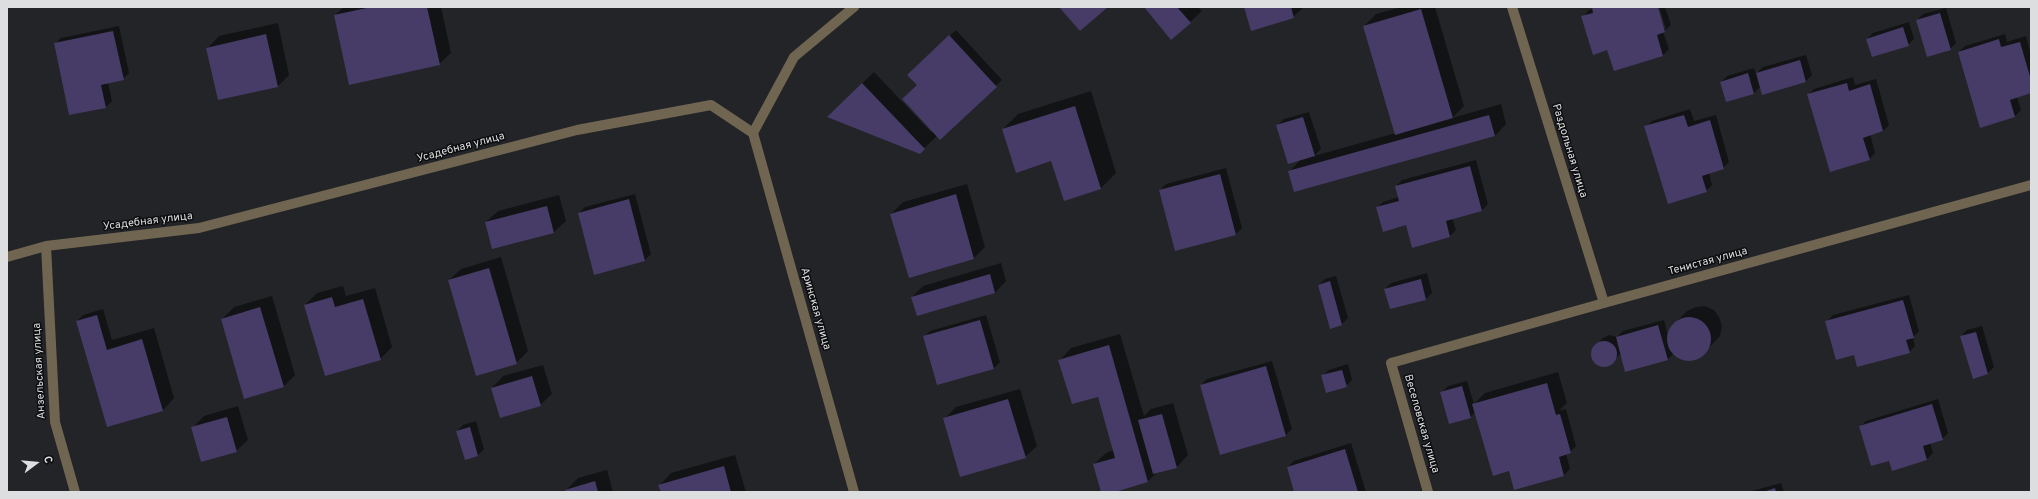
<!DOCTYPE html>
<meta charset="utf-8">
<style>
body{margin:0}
#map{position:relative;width:2038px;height:499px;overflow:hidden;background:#222427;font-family:Overpass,sans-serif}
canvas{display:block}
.frame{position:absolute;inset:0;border:8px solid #dddee0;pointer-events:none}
.north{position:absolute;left:16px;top:443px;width:40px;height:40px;-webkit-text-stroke:3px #0c0d0e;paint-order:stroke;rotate:74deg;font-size:11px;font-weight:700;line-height:16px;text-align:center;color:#dddee0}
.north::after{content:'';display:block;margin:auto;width:14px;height:18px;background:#dddee0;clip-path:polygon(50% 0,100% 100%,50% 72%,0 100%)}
</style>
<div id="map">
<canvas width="2038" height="499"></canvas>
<div class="frame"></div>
<div class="north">С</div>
</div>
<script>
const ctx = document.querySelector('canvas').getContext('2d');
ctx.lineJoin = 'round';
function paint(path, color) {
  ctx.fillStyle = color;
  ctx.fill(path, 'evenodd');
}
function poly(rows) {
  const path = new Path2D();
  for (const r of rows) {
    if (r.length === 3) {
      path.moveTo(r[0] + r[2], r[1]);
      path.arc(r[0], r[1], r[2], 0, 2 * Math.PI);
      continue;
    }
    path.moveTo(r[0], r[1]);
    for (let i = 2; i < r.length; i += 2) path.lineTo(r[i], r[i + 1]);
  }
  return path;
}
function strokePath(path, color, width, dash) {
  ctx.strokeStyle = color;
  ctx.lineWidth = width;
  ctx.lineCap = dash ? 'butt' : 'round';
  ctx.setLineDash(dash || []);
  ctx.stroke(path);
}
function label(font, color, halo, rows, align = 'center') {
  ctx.font = font + ' Overpass,sans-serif';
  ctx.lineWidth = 3;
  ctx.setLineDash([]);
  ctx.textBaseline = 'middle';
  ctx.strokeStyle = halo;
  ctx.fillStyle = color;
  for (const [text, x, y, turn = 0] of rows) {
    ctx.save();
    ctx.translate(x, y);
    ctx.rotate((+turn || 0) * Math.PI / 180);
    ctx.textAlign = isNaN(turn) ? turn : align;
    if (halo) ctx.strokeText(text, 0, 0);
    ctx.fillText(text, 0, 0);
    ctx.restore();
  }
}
paint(poly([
 [344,7,441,7,451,53,439,64,335,15],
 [1145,7,1198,7,1202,11,1190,22],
 [1245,7,1304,7,1293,17],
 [1402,7,1435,7,1464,106,1452,118,1501,104,1506,124,1495,136,1290,171,1301,159,1278,125,1284,119,1309,112,1321,149,1314,156,1396,133,1364,26,1376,14],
 [1593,7,1657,7,1664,29,1666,29,1659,7,1665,7,1671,25,1663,32,1669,49,1663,55,1615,70,1608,49,1583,17,1589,10,1593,9],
 [1946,8,1956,43,1950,49,1917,20,1923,14],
 [1909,22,1914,39,1908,45,1867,39,1873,33],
 [278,23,289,75,278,86,208,48,219,36],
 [119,26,129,73,123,79,108,83,112,101,106,107,55,44,61,38],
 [956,30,1002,80,940,139,937,136,919,153,840,105,874,72,931,132,932,130,914,69],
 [2005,34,2007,42,2026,36,2031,55,2031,92,2017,97,2021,110,2015,116,1981,126,1959,52,1965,46],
 [1806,55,1812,75,1806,81,1761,86,1754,93,1721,82,1727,76,1754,68,1756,74,1763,67],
 [1853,77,1855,85,1876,79,1889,125,1883,131,1870,134,1875,153,1869,159,1808,95,1814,89],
 [1091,91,1116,173,1101,188,1003,129,1018,114],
 [1690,109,1694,121,1716,115,1729,162,1723,168,1709,173,1712,185,1706,191,1646,127,1652,121],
 [1476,160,1488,204,1482,210,1452,218,1456,230,1450,236,1407,224,1377,208,1383,202,1399,197,1396,186,1402,180],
 [1226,168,1242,228,1236,234,1176,250,1160,190,1166,184],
 [967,184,985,247,974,258,891,214,903,202],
 [635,194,651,254,645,260,579,213,585,207],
 [559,195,566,221,554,232,493,248,486,222,498,211],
 [501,257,528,351,516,363,449,280,461,269],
 [1001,263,1006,281,995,293,912,297,923,286],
 [1427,273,1432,293,1426,299,1385,289,1391,283],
 [1336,276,1348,318,1342,324,1319,285,1325,279],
 [343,286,346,296,375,288,392,347,380,359,305,305,317,293],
 [1909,295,1919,331,1913,337,1915,346,1909,352,1854,354,1827,321,1833,315],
 [272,296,295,375,283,387,222,319,234,307],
 [1705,306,1714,310,1719,317,1722,326,1720,336,1702,355,1694,359,1684,360,1674,353,1667,360,1621,353,1612,363,1606,366,1600,366,1594,362,1592,356,1592,350,1603,338,1609,335,1617,337,1623,331,1664,320,1668,336,1675,323,1687,311,1696,307],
 [103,309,112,340,154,328,174,398,163,410,108,426,77,321,83,315],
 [986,315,1000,362,994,368,938,384,924,337,930,331],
 [1982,326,1994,367,1988,373,1974,378,1961,336,1967,330],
 [1120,334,1144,416,1151,409,1173,403,1188,455,1177,467,1157,473,1148,481,1111,492,1102,492,1094,464,1106,453,1114,450,1098,395,1060,360,1071,348],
 [1272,361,1292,429,1286,435,1201,385,1207,379],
 [1348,364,1352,380,1346,386,1322,376,1329,370],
 [543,365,552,394,540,405,492,388,503,376],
 [1558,372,1567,403,1559,411,1566,409,1576,446,1570,452,1566,454,1570,469,1564,475,1515,489,1510,470,1475,412,1470,417,1441,393,1448,386,1467,381,1474,404,1485,393],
 [1020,389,1037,446,1025,457,944,419,956,407],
 [1938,399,1948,433,1942,439,1930,443,1933,453,1927,459,1893,469,1890,460,1860,427,1866,421],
 [238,406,248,440,236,451,192,428,204,416],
 [476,421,484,449,478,455,465,459,457,431,463,425],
 [1351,443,1366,492,1295,492,1288,467,1294,461],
 [735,455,746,492,662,492,660,485,671,473],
 [607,470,613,492,567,492,566,490,578,478],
 [1781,483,1784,492,1748,492]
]), '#0007');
paint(poly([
 [371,7,427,7,440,65,349,85,334,15],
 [1059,7,1108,7,1080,31],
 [1144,7,1177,7,1191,23,1171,40],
 [1244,7,1291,7,1294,18,1251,31],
 [1592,7,1658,7,1665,32,1657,35,1663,56,1614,71,1607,50,1593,55,1581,16,1593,13],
 [1421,9,1453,118,1395,135,1363,26],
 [1940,13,1951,50,1927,57,1916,20],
 [1903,27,1909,46,1872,57,1866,39],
 [113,31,124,80,101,85,106,108,69,115,54,43],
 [266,34,278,87,218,100,206,48],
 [949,35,997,87,940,140,902,99,917,85,907,75],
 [1999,39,2001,47,2020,42,2031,80,2031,93,2010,100,2015,117,1980,128,1958,52],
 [1800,60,1806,82,1762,95,1756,73],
 [1748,73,1754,94,1726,102,1720,82],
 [862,83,925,149,920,154,827,117],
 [1847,83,1849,91,1870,84,1883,131,1863,138,1870,160,1830,172,1807,94],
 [1075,106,1101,189,1064,201,1051,161,1016,173,1002,129],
 [1489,115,1495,136,1294,192,1288,171],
 [1684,115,1688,127,1710,120,1724,169,1702,176,1707,192,1668,204,1644,126],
 [1303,117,1315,156,1288,164,1276,125],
 [1470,166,1482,211,1446,221,1450,237,1412,248,1406,225,1383,232,1376,207,1399,201,1395,186],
 [1220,174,1236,235,1175,251,1159,190],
 [956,194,974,259,909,278,890,214],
 [629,199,645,261,594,275,578,213],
 [547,206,554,233,492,249,485,222],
 [489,268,517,364,476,376,448,280],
 [990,274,995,293,917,316,911,297],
 [1421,279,1426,300,1390,309,1384,289],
 [1330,281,1342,325,1330,329,1318,285],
 [332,297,335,307,363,299,381,360,325,376,304,305],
 [1903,300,1914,338,1906,340,1910,353,1857,367,1854,355,1836,360,1825,321],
 [260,307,284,387,244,399,221,319],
 [97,315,107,350,142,339,163,411,107,427,76,321],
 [1689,339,22],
 [980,320,994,369,937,385,923,336],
 [1658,325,1668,360,1625,372,1616,337],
 [1976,332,1988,374,1973,379,1960,336],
 [1604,354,13],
 [1109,345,1148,482,1115,492,1101,492,1093,464,1115,458,1098,397,1072,404,1058,360],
 [1266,366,1286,436,1220,455,1200,385],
 [1342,370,1347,387,1326,393,1321,375],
 [532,376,541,406,500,418,491,388],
 [1547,383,1556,415,1560,414,1571,453,1559,457,1564,476,1514,490,1509,471,1493,476,1472,404],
 [1462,386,1471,418,1449,424,1440,392],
 [1008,399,1026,458,960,477,943,418],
 [1932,404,1943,440,1923,446,1927,460,1892,471,1889,461,1871,466,1859,426],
 [1162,414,1177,468,1153,474,1138,420],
 [227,417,237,452,201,462,191,427],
 [470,427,478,456,465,460,456,431],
 [1345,449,1358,492,1294,492,1287,467],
 [724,466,731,492,661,492,658,485],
 [595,481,598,492,565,492,565,490],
 [1775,488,1776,492,1763,492]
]), '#473b68');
strokePath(poly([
 [1512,7,1604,303],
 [753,133,854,492],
 [753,133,794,57,854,7],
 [46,246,55,422,75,492],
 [7,257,46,246,199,228,577,130,711,105,753,133],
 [1428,492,1391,363,1604,303,2031,185]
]), '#706551', 10);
label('11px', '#dddee0', '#0c0d0e', [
 ["Усадебная улица",461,148,-15],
 ["Раздольная улица",1569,151,73],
 ["Усадебная улица",148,222,-7],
 ["Тенистая улица",1708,262,-15],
 ["Аринская улица",815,309,74],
 ["Анзельская улица",40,371,-93],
 ["Веселовская улица",1421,424,74]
]);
</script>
